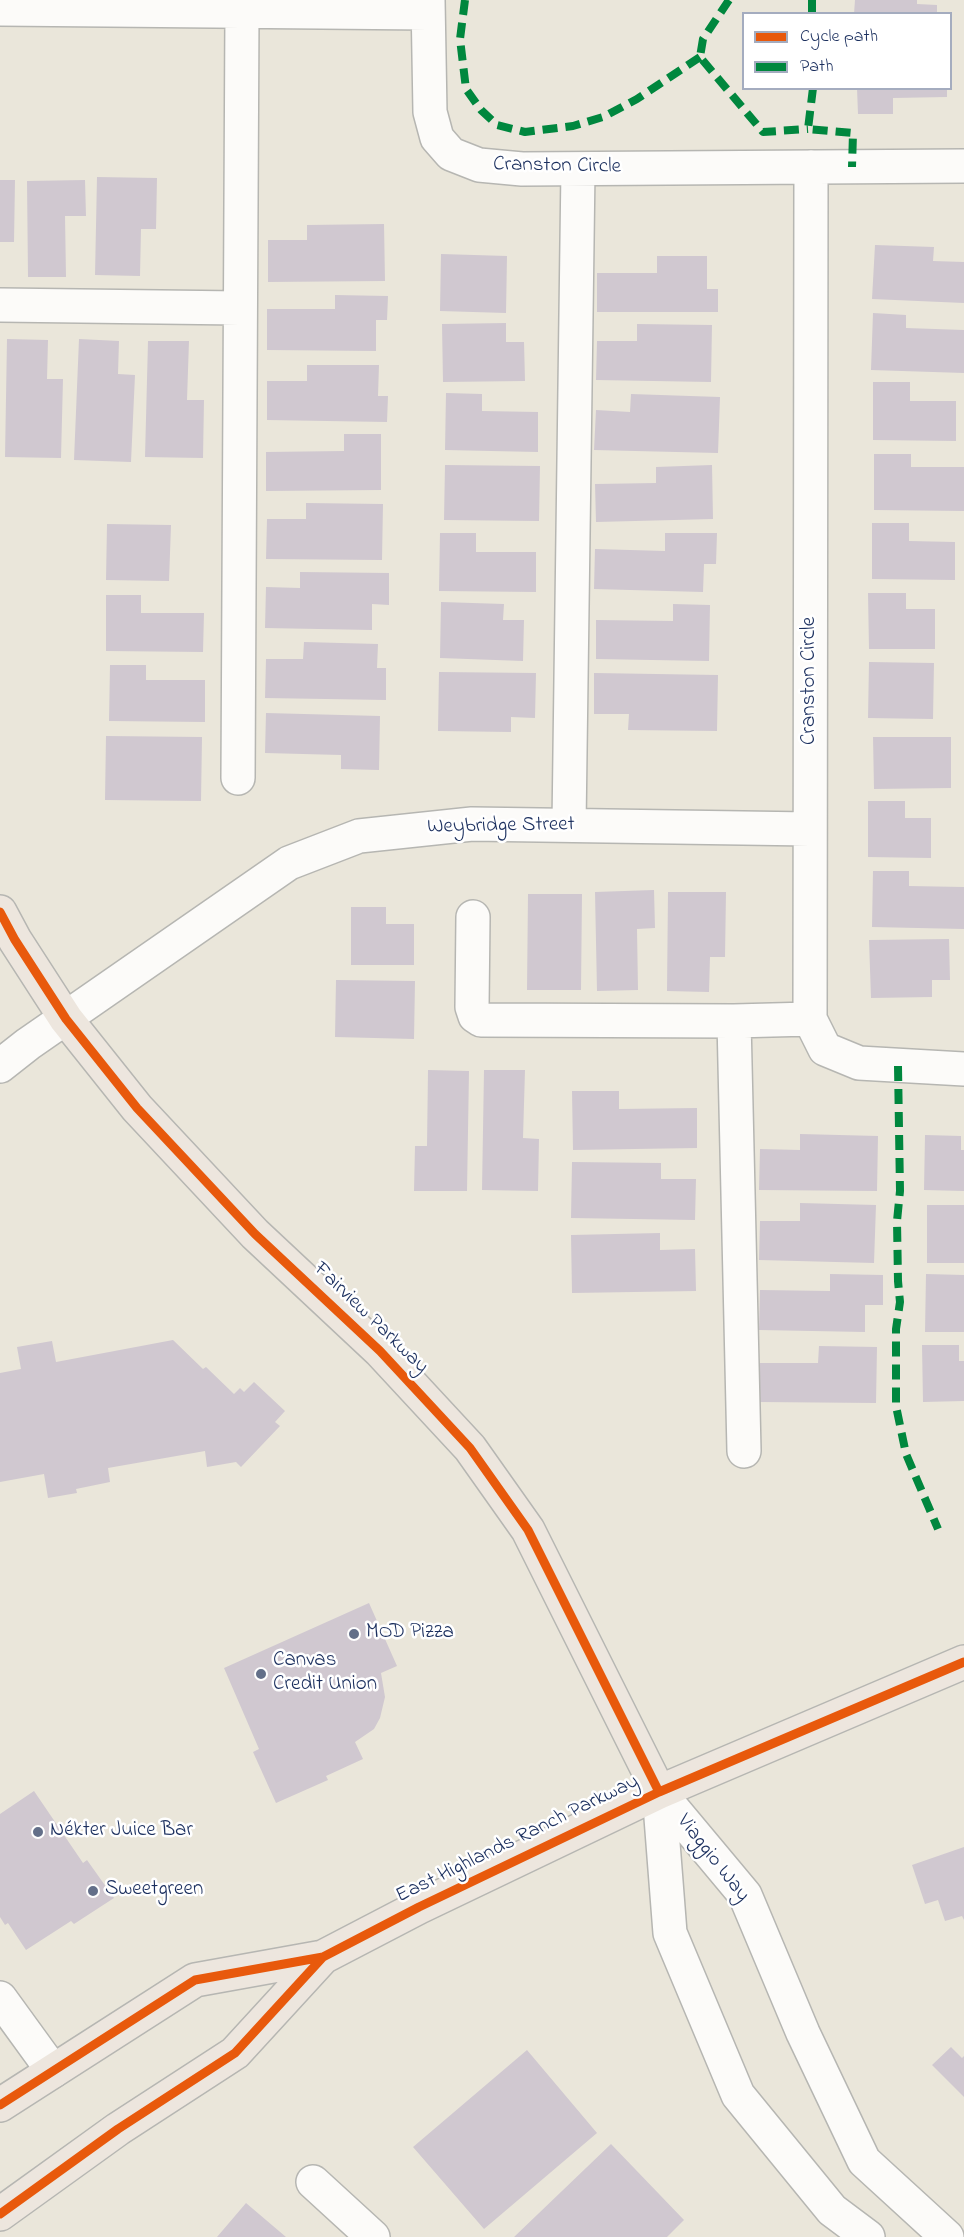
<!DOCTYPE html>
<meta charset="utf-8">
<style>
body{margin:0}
#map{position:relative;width:964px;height:2237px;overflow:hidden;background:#eae6da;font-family:"Indie Flower",sans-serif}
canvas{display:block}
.legend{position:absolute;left:742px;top:12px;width:210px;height:78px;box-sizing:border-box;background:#fff;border:2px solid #a4acbf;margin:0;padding:8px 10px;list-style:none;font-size:18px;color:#1b2f5e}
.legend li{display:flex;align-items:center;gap:12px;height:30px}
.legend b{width:30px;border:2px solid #a4acbf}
</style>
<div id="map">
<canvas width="964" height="2237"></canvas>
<ul class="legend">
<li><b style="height:8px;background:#e8590c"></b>Cycle path</li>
<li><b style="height:8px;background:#00873e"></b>Path</li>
</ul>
</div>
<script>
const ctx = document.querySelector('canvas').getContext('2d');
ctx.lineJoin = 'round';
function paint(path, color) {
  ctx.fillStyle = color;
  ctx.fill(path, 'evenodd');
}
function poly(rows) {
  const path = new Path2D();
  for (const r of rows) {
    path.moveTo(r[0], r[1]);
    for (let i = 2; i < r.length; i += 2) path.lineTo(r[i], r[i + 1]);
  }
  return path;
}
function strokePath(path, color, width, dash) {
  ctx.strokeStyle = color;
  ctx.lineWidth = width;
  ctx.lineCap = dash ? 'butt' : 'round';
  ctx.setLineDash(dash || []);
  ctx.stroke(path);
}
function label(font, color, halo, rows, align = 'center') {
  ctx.font = font + ' "Indie Flower",sans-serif';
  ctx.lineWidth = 5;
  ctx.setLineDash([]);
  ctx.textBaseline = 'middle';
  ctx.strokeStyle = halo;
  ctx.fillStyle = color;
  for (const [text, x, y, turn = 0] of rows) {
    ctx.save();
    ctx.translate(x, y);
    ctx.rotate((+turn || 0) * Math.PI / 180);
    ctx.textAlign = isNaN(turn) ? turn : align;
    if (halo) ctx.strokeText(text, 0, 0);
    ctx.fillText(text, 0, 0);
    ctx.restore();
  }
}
paint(poly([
 [855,0,917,0,917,4,937,5,937,14,854,14],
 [857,88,947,88,947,97,893,98,893,114,858,114],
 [97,177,157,178,156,229,141,229,140,276,95,275],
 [0,180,15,180,14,242,0,242],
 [85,180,86,216,65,216,66,277,28,277,27,181],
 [384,224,385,281,268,282,268,240,307,240,307,225],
 [875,245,934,247,933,261,964,262,964,303,872,299],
 [441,254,507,256,506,313,440,311],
 [657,256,707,256,707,289,718,289,718,312,597,312,597,273,657,273],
 [335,295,388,296,387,320,376,320,376,351,267,350,267,309,335,309],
 [873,313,906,315,906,328,964,330,964,373,871,370],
 [506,323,506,342,524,342,525,381,443,382,442,324],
 [637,324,712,325,711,382,596,380,597,341,637,341],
 [7,339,48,340,47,379,63,379,61,458,5,457],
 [79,339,119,341,118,374,135,375,131,462,74,460],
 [148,341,189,341,187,400,204,400,203,458,145,457],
 [307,365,379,365,378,396,388,396,387,422,267,420,267,381,307,381],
 [873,382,910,382,910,401,956,401,956,441,873,440],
 [446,393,482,394,482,411,538,412,538,452,445,450],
 [631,394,720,397,718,453,594,450,596,410,630,412],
 [344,434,381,434,381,490,266,491,266,452,344,451],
 [874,454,911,454,911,467,964,467,964,511,874,510],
 [445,465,540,466,539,521,444,520],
 [712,465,713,519,596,522,595,484,656,483,656,467],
 [306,503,383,504,382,560,266,559,267,519,306,519],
 [872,523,909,523,909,541,955,542,955,580,872,579],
 [107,524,171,525,169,581,106,580],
 [440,533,476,533,476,552,536,552,536,592,439,591],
 [665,533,717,533,716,564,704,564,703,592,594,589,595,549,665,551],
 [300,572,389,573,389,605,372,604,372,630,265,628,266,587,300,588],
 [868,593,906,593,906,609,935,609,935,649,869,649],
 [106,595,141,595,141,613,204,613,203,652,106,651],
 [441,602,504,604,503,620,524,620,523,661,440,658],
 [673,604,710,605,709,661,596,659,596,620,673,621],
 [304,642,378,644,377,668,386,668,386,700,265,698,266,659,303,659],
 [869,662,934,663,933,719,868,718],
 [110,665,146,665,146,680,205,680,205,722,109,721],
 [439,672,536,673,535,718,511,717,511,732,438,731],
 [594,673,718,675,717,731,628,730,629,714,594,714],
 [266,713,380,716,379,770,341,769,341,755,265,753],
 [106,736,202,737,201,801,105,800],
 [873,737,951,737,951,788,874,789],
 [868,801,905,801,905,818,931,818,931,858,868,857],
 [873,871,909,871,909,886,964,887,964,929,872,927],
 [654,890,655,928,637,929,638,990,597,991,595,892],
 [668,892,726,892,725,957,710,957,709,992,667,991],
 [528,894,582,894,581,990,527,990],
 [351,907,386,907,386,924,414,924,414,965,351,965],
 [949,939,950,980,932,980,932,997,871,998,869,940],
 [336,980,415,981,414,1039,335,1037],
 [428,1070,469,1071,467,1191,414,1191,415,1146,427,1146],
 [484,1070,525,1070,523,1138,539,1139,538,1191,482,1190],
 [572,1091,619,1091,619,1109,697,1108,697,1148,573,1150],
 [800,1134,878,1136,877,1191,759,1190,760,1149,800,1150],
 [925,1135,961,1136,961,1150,964,1150,964,1191,924,1190],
 [572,1162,661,1163,661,1179,696,1179,695,1220,571,1218],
 [800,1203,876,1205,874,1263,759,1260,760,1221,800,1221],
 [927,1205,964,1205,964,1263,927,1263],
 [660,1233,660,1250,695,1249,696,1291,572,1293,571,1235],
 [830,1274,883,1275,883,1305,865,1305,865,1332,759,1330,760,1290,830,1291],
 [926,1274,964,1275,964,1332,925,1332],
 [173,1340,203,1369,206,1367,234,1394,240,1388,244,1392,254,1382,285,1411,275,1422,280,1426,241,1467,236,1462,207,1467,205,1451,108,1468,110,1482,76,1489,77,1493,48,1498,44,1474,0,1482,0,1373,21,1369,17,1347,52,1341,56,1362],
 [922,1345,959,1345,959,1361,964,1361,964,1401,923,1402],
 [819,1346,877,1347,876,1403,759,1402,759,1363,818,1363],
 [369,1603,397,1666,381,1673,385,1697,380,1718,374,1729,355,1742,363,1759,326,1776,328,1780,276,1803,253,1752,259,1749,224,1668],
 [34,1791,83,1863,87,1860,114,1898,74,1924,71,1921,26,1950,8,1923,5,1925,0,1917,0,1814],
 [964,1847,964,1920,962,1916,945,1921,938,1900,925,1904,912,1865],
 [951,2047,962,2058,964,2056,964,2097,932,2065],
 [527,2050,597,2133,484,2229,413,2147],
 [611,2144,684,2220,667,2237,514,2237],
 [246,2203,286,2237,217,2237]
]), '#d0c8d0');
const minor = poly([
 [428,0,430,112,437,138,451,154,479,165,522,169,964,166],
 [0,9,428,13],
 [811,167,810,1019,825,1049,859,1063,964,1069],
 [0,305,240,308],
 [238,778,242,12],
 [569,825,578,169],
 [473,917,472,1007,475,1016,481,1020,734,1021],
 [0,1066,28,1044,289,863,359,836,472,824,810,829],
 [744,1451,734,1021,810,1019],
 [659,1792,745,1895,803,2033,864,2161,947,2237],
 [659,1792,670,1933,738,2095,832,2210,868,2237],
 [0,1998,53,2071],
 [313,2182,373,2237]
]);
const major = poly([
 [0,912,15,940,66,1019,137,1108,255,1234,380,1351,470,1448,528,1530,659,1792],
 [0,2105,195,1980,323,1957,419,1907,659,1792,964,1662],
 [0,2214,118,2129,235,2053,323,1957]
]);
strokePath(minor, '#b6b6b2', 36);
strokePath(major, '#b6b6b2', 36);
strokePath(minor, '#fcfbf9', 33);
strokePath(major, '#ede6de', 33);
strokePath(poly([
 [465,0,460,39,466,89,481,110,497,125,525,132,573,126,603,117,637,99,700,57],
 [729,0,703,39,700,57,763,132,808,129],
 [812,14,812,0],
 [813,88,808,129,853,133,852,167],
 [898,1066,900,1191,897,1221,898,1281,900,1302,896,1329,896,1406,906,1454,938,1529]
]), '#00873e', 8, [15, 8]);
strokePath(poly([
 [0,912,15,940,66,1019,137,1108,255,1234,380,1351,470,1448,528,1530,659,1792],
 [0,2105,195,1980,323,1957,419,1907,659,1792,964,1662],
 [0,2214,118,2129,235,2053,323,1957]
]), '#e8590c', 9);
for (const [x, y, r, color] of [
 [354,1634,6,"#636f89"],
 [261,1674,6,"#636f89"],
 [38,1832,6,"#636f89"],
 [93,1891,6,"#636f89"]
]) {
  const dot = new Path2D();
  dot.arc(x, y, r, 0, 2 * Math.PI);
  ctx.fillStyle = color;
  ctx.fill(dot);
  strokePath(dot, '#fff', 2);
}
label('21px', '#1b2f5e', '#fff', [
 ["Cranston Circle",557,167,1],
 ["Cranston Circle",811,681,-90],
 ["Weybridge Street",501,827,-1],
 ["Fairview Parkway",370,1319,44],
 ["East Highlands Ranch Parkway",518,1840,-26],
 ["Viaggio Way",712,1859,52]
]);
label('21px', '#1b2f5e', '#fff', [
 ["MOD Pizza",366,1634],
 ["Canvas",273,1662],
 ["Credit Union",273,1686],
 ["Nékter Juice Bar",50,1832],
 ["Sweetgreen",105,1891]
], 'left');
</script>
